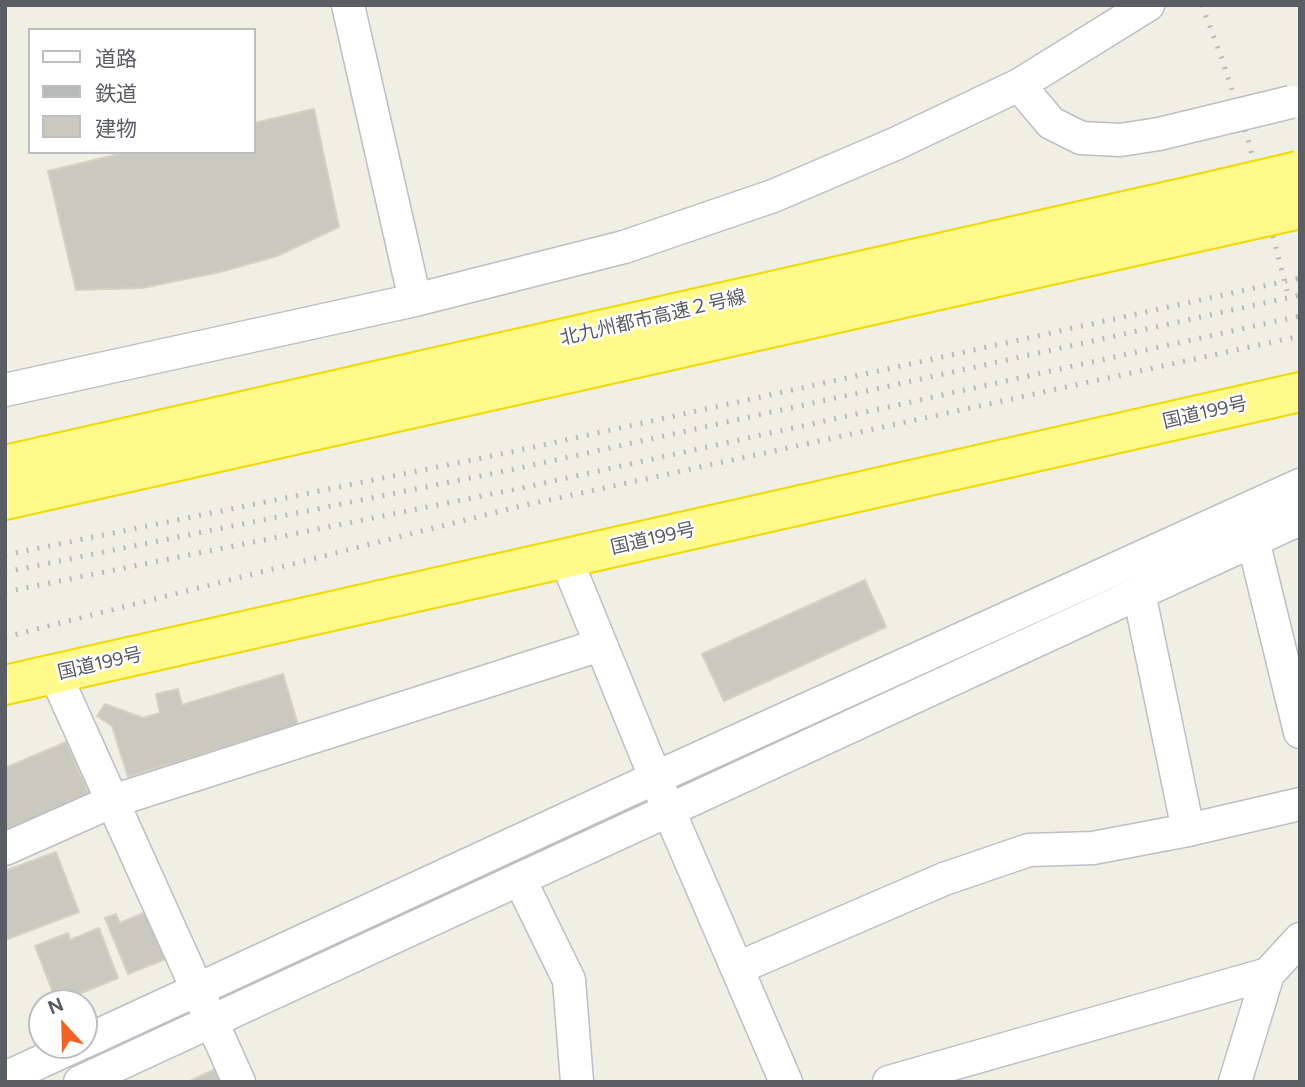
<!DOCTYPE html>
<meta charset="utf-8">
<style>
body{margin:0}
#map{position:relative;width:1305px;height:1087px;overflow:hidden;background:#efefe3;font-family:Figtree,"Noto Sans JP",sans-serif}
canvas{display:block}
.frame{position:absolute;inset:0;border:7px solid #5b5d65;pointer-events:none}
.legend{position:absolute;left:28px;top:28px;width:228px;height:126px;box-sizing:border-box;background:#fff;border:2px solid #bdbec1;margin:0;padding:9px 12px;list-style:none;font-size:21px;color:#5b5d65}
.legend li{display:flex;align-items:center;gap:14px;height:35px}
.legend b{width:35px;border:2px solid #bdbec1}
.north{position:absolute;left:28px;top:989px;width:70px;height:70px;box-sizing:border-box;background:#fff;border:2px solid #bdbec1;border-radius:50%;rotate:338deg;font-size:19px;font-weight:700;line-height:28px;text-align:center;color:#5b5d65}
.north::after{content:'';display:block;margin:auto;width:24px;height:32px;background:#f36125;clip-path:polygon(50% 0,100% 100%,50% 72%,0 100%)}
</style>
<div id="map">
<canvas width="1305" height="1087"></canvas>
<div class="frame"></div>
<ul class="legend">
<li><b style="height:9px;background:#fff"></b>道路</li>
<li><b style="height:9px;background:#b8b9b9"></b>鉄道</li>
<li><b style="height:19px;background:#cac9c0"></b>建物</li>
</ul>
<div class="north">N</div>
</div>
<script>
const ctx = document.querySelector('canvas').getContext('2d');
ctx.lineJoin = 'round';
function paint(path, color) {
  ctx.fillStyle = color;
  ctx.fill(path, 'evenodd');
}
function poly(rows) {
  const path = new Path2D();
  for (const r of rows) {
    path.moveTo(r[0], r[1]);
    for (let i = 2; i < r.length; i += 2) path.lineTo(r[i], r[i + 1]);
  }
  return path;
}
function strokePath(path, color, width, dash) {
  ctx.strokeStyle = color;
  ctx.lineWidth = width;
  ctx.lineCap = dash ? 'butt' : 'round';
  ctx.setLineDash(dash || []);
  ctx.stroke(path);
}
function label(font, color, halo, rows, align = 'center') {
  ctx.font = font + ' Figtree,"Noto Sans JP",sans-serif';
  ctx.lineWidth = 5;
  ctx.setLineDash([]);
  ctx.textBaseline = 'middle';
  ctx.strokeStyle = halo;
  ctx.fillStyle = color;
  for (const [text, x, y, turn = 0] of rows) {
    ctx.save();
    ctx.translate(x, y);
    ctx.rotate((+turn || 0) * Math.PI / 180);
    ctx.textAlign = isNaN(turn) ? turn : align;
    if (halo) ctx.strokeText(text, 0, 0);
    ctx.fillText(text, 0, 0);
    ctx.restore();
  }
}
const building = poly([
 [314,109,339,227,277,256,220,272,142,288,76,290,48,171,127,152,254,152,254,123,314,109],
 [865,580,886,627,724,701,702,654,865,580],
 [283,674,298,725,128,777,112,726,97,716,105,704,143,718,160,713,156,694,178,689,182,705,283,674],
 [66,742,91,798,5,835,5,768,66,742],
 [56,852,79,912,5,940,5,871,56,852],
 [148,911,168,958,128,974,105,918,116,914,120,923,148,911],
 [99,928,118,978,57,1003,35,946,68,933,70,940,99,928],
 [217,1068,223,1082,188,1082,217,1068]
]);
paint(building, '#cac9c0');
strokePath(building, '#d4d2c1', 2);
const minor = poly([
 [348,5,415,300],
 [1019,85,1051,123,1081,138,1120,140,1159,134],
 [5,390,415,300,624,247,773,196,895,144,1019,85,1148,5],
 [1253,540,1300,732],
 [566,559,669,811,786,1082],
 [1139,593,1188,830],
 [55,674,239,1082],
 [5,849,113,801,600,645],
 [520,880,569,980,577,1082],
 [738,968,944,879,1029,850,1093,848,1188,830,1300,804],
 [84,1042,655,778,1300,485],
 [5,1078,77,1045],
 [80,1082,1300,519],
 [889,1082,1268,974],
 [1235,1082,1268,974,1300,939]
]);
const highway = poly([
 [5,465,1204,193],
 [5,500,1211,229],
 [5,685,1300,392]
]);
strokePath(minor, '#bdbfc5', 35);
strokePath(highway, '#f2da00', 42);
strokePath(minor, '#fff', 32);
strokePath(highway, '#fffa8a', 38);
strokePath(poly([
 [1202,5,1222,59,1248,139,1287,291],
 [5,555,511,452,1300,278],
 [5,572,515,469,1300,295],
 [5,592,517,489,1300,316],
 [5,637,517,507,1300,336]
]), '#b8b9b9', 5, [2, 9]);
const minorBridge = poly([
 [1159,134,1291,102]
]);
const highwayBridge = poly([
 [1204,193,1298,171],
 [1211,229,1300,209]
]);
strokePath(minorBridge, '#bdbfc5', 35, []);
strokePath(highwayBridge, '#f2da00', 42, []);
strokePath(minorBridge, '#fff', 32);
strokePath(highwayBridge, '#fffa8a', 38);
label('19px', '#5b5d65', '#fff', [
 ["北九州都市高速２号線",653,318,-13],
 ["国道199号",1205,413,-13],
 ["国道199号",653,539,-13],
 ["国道199号",100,664,-13]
]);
</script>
